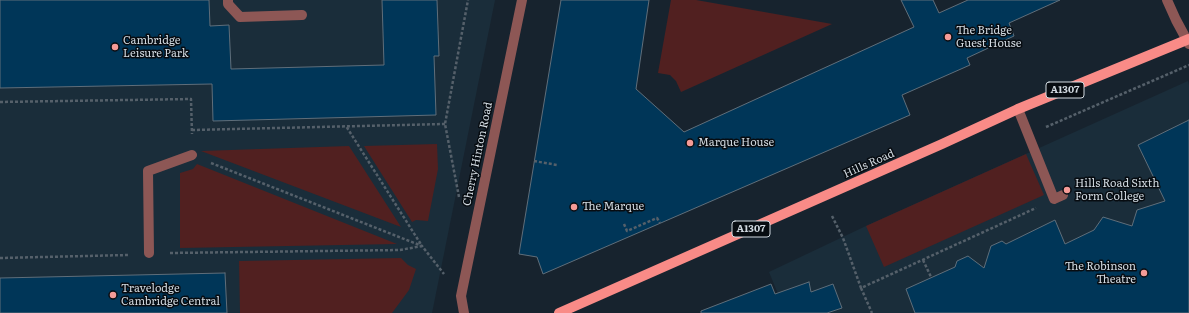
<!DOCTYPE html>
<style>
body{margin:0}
canvas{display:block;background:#17232e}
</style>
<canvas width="1189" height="313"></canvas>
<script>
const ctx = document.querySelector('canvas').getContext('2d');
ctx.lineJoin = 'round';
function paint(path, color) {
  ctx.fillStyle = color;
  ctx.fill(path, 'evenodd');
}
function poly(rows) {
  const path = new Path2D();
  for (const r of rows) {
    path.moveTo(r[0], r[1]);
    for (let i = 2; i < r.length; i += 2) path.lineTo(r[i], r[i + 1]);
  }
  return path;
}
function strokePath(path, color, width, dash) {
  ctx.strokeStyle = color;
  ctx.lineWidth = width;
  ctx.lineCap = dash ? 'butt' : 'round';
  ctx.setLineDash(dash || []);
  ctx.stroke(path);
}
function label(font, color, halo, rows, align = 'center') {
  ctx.font = font + ' Literata,serif';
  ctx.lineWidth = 3;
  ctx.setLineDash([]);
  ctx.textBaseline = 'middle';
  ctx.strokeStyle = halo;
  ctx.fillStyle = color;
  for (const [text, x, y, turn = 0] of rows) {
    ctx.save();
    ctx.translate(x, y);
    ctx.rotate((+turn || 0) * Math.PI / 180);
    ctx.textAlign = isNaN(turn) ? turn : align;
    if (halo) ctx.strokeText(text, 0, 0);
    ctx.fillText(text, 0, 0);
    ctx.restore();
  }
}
paint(poly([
 [0,0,495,0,432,313,0,313],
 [1188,81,1189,85,1189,313,786,313,769,272,866,226]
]), '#1a2d3a');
paint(poly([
 [671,0,696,0,832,24,681,92,676,81,670,75,658,73],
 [437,144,438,169,428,221,416,220,412,222,364,146],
 [349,146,401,227,201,151],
 [1026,154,1044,195,884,267,866,226],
 [197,164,397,244,180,248,180,173,193,169],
 [401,258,408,265,416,269,409,290,392,313,240,313,239,261]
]), '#512020');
const building = poly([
 [0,0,209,0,210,26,229,25,231,69,384,65,382,0,437,0,439,56,434,56,436,115,213,121,212,84,0,88,0,0],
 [561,0,649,0,636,89,684,132,914,27,901,0,933,0,939,13,968,0,1060,0,1009,23,1014,36,967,58,970,65,902,95,910,115,543,274,537,257,519,254,561,0],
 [1189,120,1189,313,915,313,906,289,955,267,957,261,968,256,984,268,991,246,1002,241,1006,244,1055,220,1065,244,1094,230,1103,217,1132,226,1137,210,1165,201,1138,145,1189,120],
 [225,273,227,313,0,313,0,278,225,273],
 [809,282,811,292,833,284,842,308,827,313,701,313,701,311,771,284,775,294,809,282]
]);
paint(building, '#003658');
strokePath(building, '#5f6e7a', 1);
strokePath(poly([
 [0,102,191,99,192,134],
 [1046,127,1189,65],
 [192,130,445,124],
 [534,161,557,165],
 [211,163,422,246,444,274],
 [459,197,445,124,468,0],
 [832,216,843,238,861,288,1036,208],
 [624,224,627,231,657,218,660,223],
 [170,253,400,250,422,246,346,126],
 [0,258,129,255],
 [923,260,931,277],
 [861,288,872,313]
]), '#55606a', 2.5, [3, 2]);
strokePath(poly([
 [228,0,228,4,240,17,302,15],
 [1167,0,1176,20,1189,44],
 [1018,109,1054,199,1063,195],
 [149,253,148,171,192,155],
 [464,313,461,296,522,0]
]), '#8d5755', 10);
strokePath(poly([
 [559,313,942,144,1018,109,1189,39]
]), '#f98b87', 10);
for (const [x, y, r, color] of [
 [948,37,4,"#f59b97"],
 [115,47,4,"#f59b97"],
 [690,143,4,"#f59b97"],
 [1067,190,4,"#f59b97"],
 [574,207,4,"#f59b97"],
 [1144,273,4,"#f59b97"],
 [113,295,4,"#f59b97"]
]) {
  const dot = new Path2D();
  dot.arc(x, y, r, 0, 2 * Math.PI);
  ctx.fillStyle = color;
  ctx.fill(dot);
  strokePath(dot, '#070c11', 1.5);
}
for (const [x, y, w] of [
 [1065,90,38],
 [751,229,38]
]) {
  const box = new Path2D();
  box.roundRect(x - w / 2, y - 8, w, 16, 3);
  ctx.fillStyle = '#070c11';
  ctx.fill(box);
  strokePath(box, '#d2dae1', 1);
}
label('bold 10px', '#d2dae1', null, [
 ["A1307",1065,90],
 ["A1307",751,229]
]);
label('11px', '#d2dae1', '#070c11', [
 ["The Bridge",956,31],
 ["Guest House",956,44],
 ["Cambridge",123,41],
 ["Leisure Park",123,54],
 ["Marque House",698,143],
 ["Hills Road Sixth",1075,184],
 ["Form College",1075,197],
 ["The Marque",582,207],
 ["The Robinson",1136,267,"right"],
 ["Theatre",1136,280,"right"],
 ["Travelodge",121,289],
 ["Cambridge Central",121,302]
], 'left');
label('11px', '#d2dae1', '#070c11', [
 ["Cherry Hinton Road",478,154,-78],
 ["Hills Road",869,164,-24]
]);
</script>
